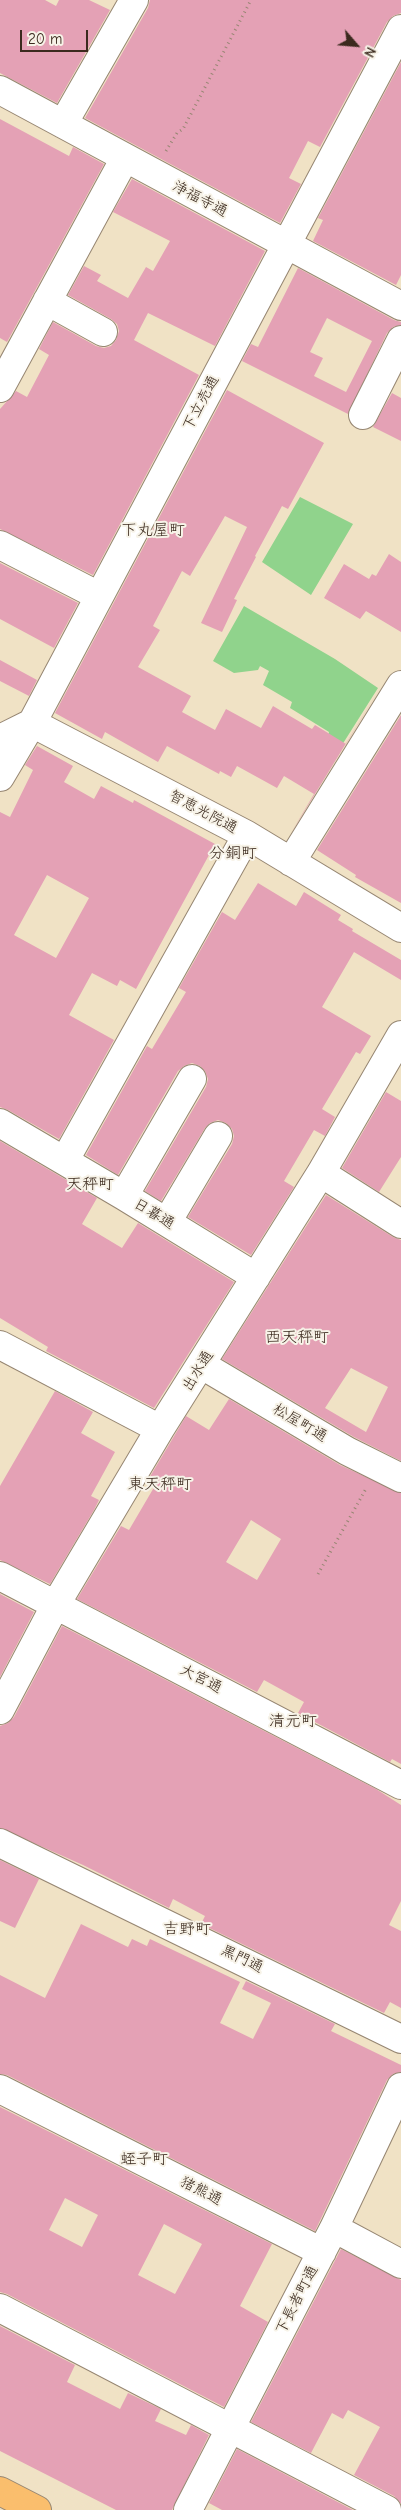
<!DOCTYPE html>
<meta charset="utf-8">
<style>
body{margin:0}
#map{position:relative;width:401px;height:2510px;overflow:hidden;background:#f0e2c5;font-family:"Comic Neue",sans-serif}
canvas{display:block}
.north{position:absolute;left:331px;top:20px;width:50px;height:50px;-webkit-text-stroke:4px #f7f3e8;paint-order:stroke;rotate:117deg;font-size:14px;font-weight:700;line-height:20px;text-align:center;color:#3b2a1e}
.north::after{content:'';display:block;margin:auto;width:18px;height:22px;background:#3b2a1e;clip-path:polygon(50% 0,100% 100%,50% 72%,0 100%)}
.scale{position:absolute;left:20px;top:30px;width:68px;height:22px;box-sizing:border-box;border:2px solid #3b2a1e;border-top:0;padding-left:6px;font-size:15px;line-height:18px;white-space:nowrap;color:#3b2a1e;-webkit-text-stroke:4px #f7f3e8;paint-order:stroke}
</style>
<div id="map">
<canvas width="401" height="2510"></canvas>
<div class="north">N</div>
<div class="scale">20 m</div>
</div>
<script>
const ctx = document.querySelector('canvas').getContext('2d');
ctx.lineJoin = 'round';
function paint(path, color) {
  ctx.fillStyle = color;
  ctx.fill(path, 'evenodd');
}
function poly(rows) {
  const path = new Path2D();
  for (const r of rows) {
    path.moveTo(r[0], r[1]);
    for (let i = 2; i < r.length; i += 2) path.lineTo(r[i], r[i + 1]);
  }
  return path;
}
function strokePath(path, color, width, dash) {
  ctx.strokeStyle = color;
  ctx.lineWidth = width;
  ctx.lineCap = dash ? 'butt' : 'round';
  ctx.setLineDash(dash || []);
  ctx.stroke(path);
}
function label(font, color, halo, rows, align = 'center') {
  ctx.font = font + ' "Comic Neue","Klee One",sans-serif';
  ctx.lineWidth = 4;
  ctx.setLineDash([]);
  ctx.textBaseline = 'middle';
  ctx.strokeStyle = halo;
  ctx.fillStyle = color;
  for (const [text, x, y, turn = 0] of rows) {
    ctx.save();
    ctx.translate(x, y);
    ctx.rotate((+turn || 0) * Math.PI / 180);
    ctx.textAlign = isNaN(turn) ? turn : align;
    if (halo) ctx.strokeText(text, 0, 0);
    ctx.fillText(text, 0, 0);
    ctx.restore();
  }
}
paint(poly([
 [300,497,353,524,311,595,262,562],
 [244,606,335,659,378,688,342,745,328,736,329,732,290,708,292,702,263,685,269,671,260,666,258,670,234,673,213,661]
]), '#90d38c');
paint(poly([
 [0,0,45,0,56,6,59,0,89,0,110,10,57,103,0,73],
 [150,0,401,0,401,13,393,16,387,22,320,147,308,141,289,178,301,184,280,223,85,118,148,8],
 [401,62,401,275,396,285,313,241,323,220,318,218],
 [0,119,69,156,73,147,104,164,7,342,0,338],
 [132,179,265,251,215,346,148,313,134,340,199,375,93,575,0,529,0,409,16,391,27,397,49,355,39,349,53,322,96,346,104,348,111,346,116,340,119,331,117,324,111,319,68,295,84,266,101,275,97,281,128,298,146,267,153,271,170,241,113,212],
 [298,268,394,320,401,322,401,325,393,327,387,333,348,414,242,361,251,344,258,347],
 [327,318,372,341,346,392,314,376,323,358,310,352],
 [227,390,324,443,288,509,282,506,255,556,256,557,234,599,237,600,222,632,201,623,247,527,225,516,190,576,182,571,153,626,160,630,138,667,191,696,182,712,215,730,226,709,261,728,273,706,312,729,315,725,346,744,380,688,291,833,314,794,284,776,277,788,237,766,231,777,220,771,219,774,167,746,158,762,105,732,102,739,55,713],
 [392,393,401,398,401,441,373,427],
 [389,554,401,562,401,632,366,611,360,619,324,598,344,564,369,579,372,574,376,576],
 [0,563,78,603,54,648,0,619],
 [0,660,37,680,29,696,0,681],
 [401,715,401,903,355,877,356,875,317,850],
 [37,746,73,766,64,782,94,799,101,786,133,803,134,800,215,844,136,989,120,980,117,986,92,973,69,1015,114,1040,59,1139,8,1110,0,1107,0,812,10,817,33,770,25,765],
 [47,875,89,898,56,958,14,935],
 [258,883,296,906,304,892,341,915,338,920,353,929,352,931,401,960,401,980,354,952,322,1007,371,1036,360,1054,356,1052,322,1109,335,1117,325,1136,314,1130,284,1181,294,1187,251,1255,188,1217,232,1144,234,1136,232,1129,226,1123,218,1120,210,1123,205,1128,161,1201,145,1191,206,1087,208,1079,205,1071,200,1066,192,1063,184,1066,178,1071,118,1175,86,1155,147,1046,152,1049,186,992,179,988,222,912,235,920],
 [386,1092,401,1101,401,1157,379,1192,342,1168],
 [0,1141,97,1198,82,1224,122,1248,138,1223,234,1282,154,1408,46,1351,48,1347,0,1318],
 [326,1195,393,1237,401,1240,401,1461,354,1437,222,1359],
 [351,1368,388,1387,366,1432,325,1408],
 [55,1391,93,1412,81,1433,115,1452,91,1496,99,1500,94,1510,50,1584,0,1560,0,1486],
 [229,1399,340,1465,401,1493,401,1764,392,1759,390,1762,298,1713,304,1702,264,1680,257,1692,77,1599,121,1526,129,1530,156,1484,148,1480,186,1416,209,1430],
 [251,1520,281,1539,257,1580,226,1562],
 [0,1594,34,1612,0,1677],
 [62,1626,376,1789,401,1805,401,1901,389,1925,401,1931,401,2008,390,2002,384,2013,201,1924,205,1916,173,1899,169,1908,83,1865,0,1828,0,1726,8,1723,14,1717],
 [0,1860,39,1879,15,1928,0,1921],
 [81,1924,128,1947,132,1939,147,1946,150,1939,240,1982,220,2023,253,2039,271,2003,242,1989,246,1981,335,2024,331,2031,401,2065,401,2072,393,2074,387,2080,315,2231,7,2075,0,2074,0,1975,45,1998],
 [0,2107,272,2244,240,2306,268,2322,224,2407,7,2294,0,2292],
 [65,2198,98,2215,82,2247,49,2230],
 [164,2224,202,2244,175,2294,138,2275],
 [341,2249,401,2280,401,2504,394,2496,354,2475,380,2427,348,2410,343,2419,332,2413,311,2453,251,2422],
 [0,2326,75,2365,67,2382,120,2409,128,2393,161,2409,155,2421,186,2435,191,2425,209,2435,172,2510,116,2510,0,2451],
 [237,2449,353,2510,222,2510,209,2503]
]), '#e4a1b5');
const minor = poly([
 [0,90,401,306],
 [63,124,134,0],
 [47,301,103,332],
 [0,388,125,158],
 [363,415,401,340],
 [0,545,99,596],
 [0,739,32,723,247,835,401,928],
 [0,777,32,723,401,29],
 [291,862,401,685],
 [0,1123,124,1196,256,1277],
 [65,1160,247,835],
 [321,1173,401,1224],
 [124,1196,192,1079],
 [167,1222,218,1136],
 [0,1345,160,1429],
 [202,1365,347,1451,401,1478],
 [0,1576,401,1785],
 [0,1710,56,1604,160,1429,321,1173,401,1035],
 [0,1843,401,2039],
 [0,2089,322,2252],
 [334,2228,401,2264],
 [0,2308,387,2510],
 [188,2510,334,2228,401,2087]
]);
const major = poly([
 [0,2491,37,2510]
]);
strokePath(minor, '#968672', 30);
strokePath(major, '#968672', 30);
strokePath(poly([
 [166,151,177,133,183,129,251,0],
 [318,1574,367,1487]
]), '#968672', 3, [1, 4]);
strokePath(minor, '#fff', 28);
strokePath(major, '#fabe6d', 28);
label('15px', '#3b2a1e', '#f7f3e8', [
 ["浄福寺通",200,199,28],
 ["下立売通",201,403,-62],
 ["智恵光院通",203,812,28],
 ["日暮通",154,1214,31],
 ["出水通",198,1371,-58],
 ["松屋町通",300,1423,31],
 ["大宮通",201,1679,27],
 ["黒門通",242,1959,26],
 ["猪熊通",201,2191,27],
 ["下長者町通",297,2300,-63]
]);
label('16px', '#3b2a1e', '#f7f3e8', [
 ["下丸屋町",153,530],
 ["分銅町",233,853],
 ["天秤町",90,1184],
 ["西天秤町",297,1337],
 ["東天秤町",160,1484],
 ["清元町",293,1721],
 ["吉野町",187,1929],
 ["蛭子町",144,2159]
]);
</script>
